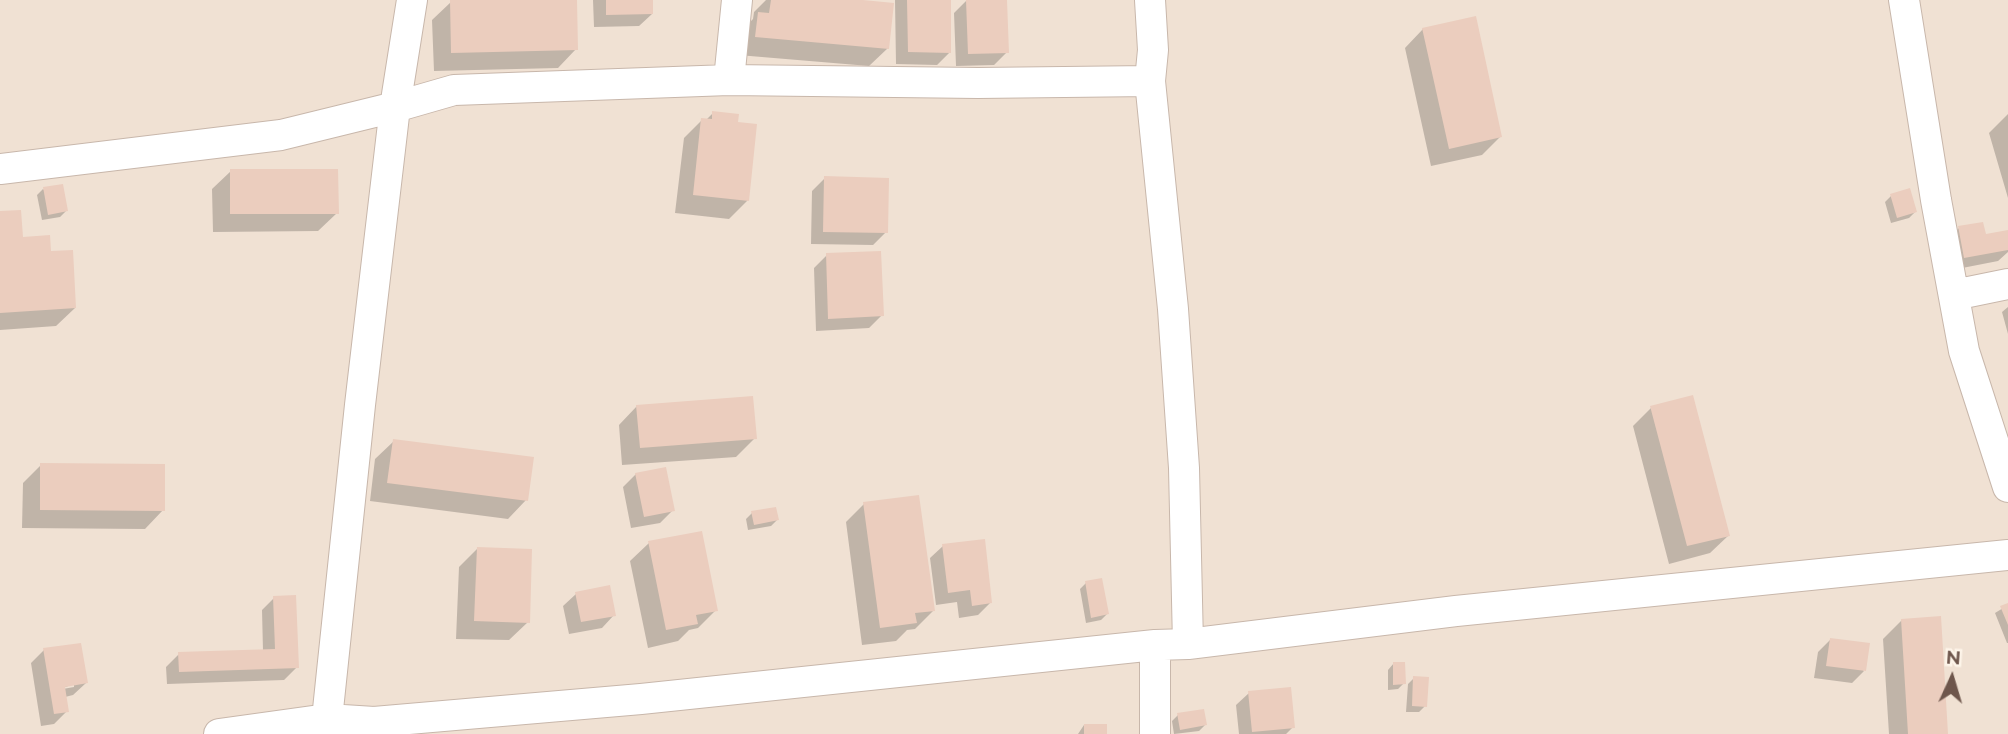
<!DOCTYPE html>
<style>
body{margin:0}
#map{position:relative;width:2008px;height:734px;overflow:hidden;background:#f9efe3;font-family:Raleway,sans-serif}
canvas{display:block}
.north{position:absolute;left:1917px;top:643px;width:70px;height:70px;-webkit-text-stroke:5px #fdf4e9;paint-order:stroke;rotate:4deg;font-size:19px;font-weight:700;line-height:28px;text-align:center;color:#6e564c}
.north::after{content:'';display:block;margin:auto;width:24px;height:32px;background:#6e564c;clip-path:polygon(50% 0,100% 100%,50% 72%,0 100%)}
</style>
<div id="map">
<canvas width="2008" height="734"></canvas>
<div class="north">N</div>
</div>
<script>
const ctx = document.querySelector('canvas').getContext('2d');
ctx.lineJoin = 'round';
function paint(path, color) {
  ctx.fillStyle = color;
  ctx.fill(path, 'evenodd');
}
function poly(rows) {
  const path = new Path2D();
  for (const r of rows) {
    path.moveTo(r[0], r[1]);
    for (let i = 2; i < r.length; i += 2) path.lineTo(r[i], r[i + 1]);
  }
  return path;
}
function strokePath(path, color, width, dash) {
  ctx.strokeStyle = color;
  ctx.lineWidth = width;
  ctx.lineCap = dash ? 'butt' : 'round';
  ctx.setLineDash(dash || []);
  ctx.stroke(path);
}
paint(poly([
 [0,0,2008,0,2008,734,0,734]
]), '#f0e1d3');
paint(poly([
 [575,0,576,49,558,68,434,71,432,20,451,2],
 [593,0,651,0,652,14,639,26,594,27],
 [766,0,844,0,888,48,869,66,738,55,740,32,753,19,754,12],
 [895,0,949,0,950,52,937,65,896,64],
 [967,0,1005,0,1007,52,994,65,956,66,954,13],
 [1423,29,1500,137,1482,155,1431,166,1405,48],
 [713,113,736,123,748,200,729,219,675,213,684,138,702,120,706,120],
 [2008,114,2008,198,1989,133],
 [231,171,337,213,318,231,213,232,212,189],
 [825,178,886,232,873,245,811,244,812,191],
 [43,189,66,211,60,217,42,220,37,195],
 [1891,196,1915,212,1909,218,1891,223,1885,202],
 [0,213,21,239,49,253,75,308,56,326,0,330],
 [1959,228,1984,236,2008,234,2008,252,1998,261,1952,270,1946,241],
 [827,255,882,315,869,328,816,331,814,268],
 [2008,307,2008,334,2002,312],
 [637,406,755,438,736,457,622,465,619,425],
 [1651,408,1729,535,1710,553,1669,564,1633,426],
 [394,441,526,500,508,519,370,501,375,459],
 [41,465,163,510,145,529,22,528,23,483],
 [636,474,673,510,660,523,631,528,623,487],
 [864,504,933,611,915,629,907,630,896,641,862,645,846,522],
 [752,513,777,520,771,526,748,530,746,519],
 [649,543,716,610,698,628,689,630,678,641,648,648,630,561],
 [943,546,990,603,978,615,959,618,957,602,936,605,930,558],
 [477,549,528,622,509,640,456,639,459,567],
 [1086,583,1107,614,1101,620,1086,623,1080,589],
 [576,594,614,615,602,628,569,634,563,606],
 [274,598,297,667,284,680,167,684,166,667,179,654,263,651,262,610],
 [2008,605,2008,643,2007,643,1995,613],
 [1902,620,1947,734,1889,734,1883,639],
 [1831,639,1864,671,1852,683,1814,678,1818,652],
 [44,650,86,683,73,695,65,697,67,711,54,724,41,726,31,663],
 [74,684,74,687,57,690],
 [1394,663,1404,683,1398,689,1388,690,1388,670],
 [1414,678,1425,706,1419,712,1406,712,1408,684],
 [1249,693,1293,727,1286,734,1239,734,1236,705],
 [1178,715,1205,725,1199,731,1174,734,1172,721],
 [1084,725,1105,734,1078,734]
]), '#0003');
paint(poly([
 [450,0,577,0,578,50,451,53],
 [606,0,653,0,653,14,606,15],
 [771,0,863,0,894,3,889,49,755,37,758,12,769,13],
 [907,0,951,0,951,53,908,52],
 [966,0,1007,0,1009,53,968,54],
 [1476,16,1502,137,1449,149,1422,28],
 [712,111,739,114,738,122,757,124,749,201,693,195,701,118,712,119],
 [230,169,338,169,339,214,230,214],
 [824,176,889,178,888,233,823,232],
 [63,184,68,211,48,215,43,187],
 [1910,188,1917,212,1897,218,1890,194],
 [21,210,23,237,50,235,51,251,73,250,76,308,0,313,0,211],
 [1983,222,1986,234,2008,230,2008,250,1964,258,1958,226],
 [881,251,884,316,828,319,826,253],
 [1693,395,1730,536,1687,546,1650,406],
 [753,396,757,439,640,448,636,405],
 [393,439,534,457,528,501,387,483],
 [40,463,165,464,165,511,40,510],
 [666,467,675,511,644,517,635,473],
 [919,495,935,611,915,613,917,623,880,628,863,502],
 [776,507,779,520,754,525,751,511],
 [702,531,718,611,696,615,698,624,666,630,648,541],
 [985,539,992,603,972,606,970,590,948,593,942,544],
 [477,547,532,549,530,623,474,621],
 [1102,578,1109,614,1091,618,1085,581],
 [610,585,616,616,581,622,575,592],
 [296,595,299,668,179,672,178,652,275,649,273,596],
 [2008,603,2008,625,2000,606],
 [1941,616,1948,734,1908,734,1901,619],
 [1830,638,1870,643,1866,671,1826,666],
 [81,643,88,683,65,687,69,712,54,714,43,648],
 [1393,662,1405,662,1406,684,1393,685],
 [1413,676,1429,677,1427,707,1412,706],
 [1291,687,1295,728,1252,732,1248,691],
 [1204,709,1207,725,1180,730,1177,713],
 [1084,724,1107,724,1107,734,1084,734]
]), '#ebcdbe');
const street = poly([
 [1904,0,1936,200,1964,351,2008,487],
 [729,80,737,0],
 [1150,81,1173,309,1184,468,1188,644],
 [0,169,281,135,395,107,454,90,729,80,978,83,1150,81,1153,50,1150,0],
 [1954,295,2008,284],
 [1155,645,1155,734],
 [327,719,360,405,395,107,412,0],
 [219,734,327,719,374,722,641,699,1155,645,1188,644,1456,611,2008,555]
]);
strokePath(street, '#c8b7ab', 32);
strokePath(street, '#fff', 30);
</script>
